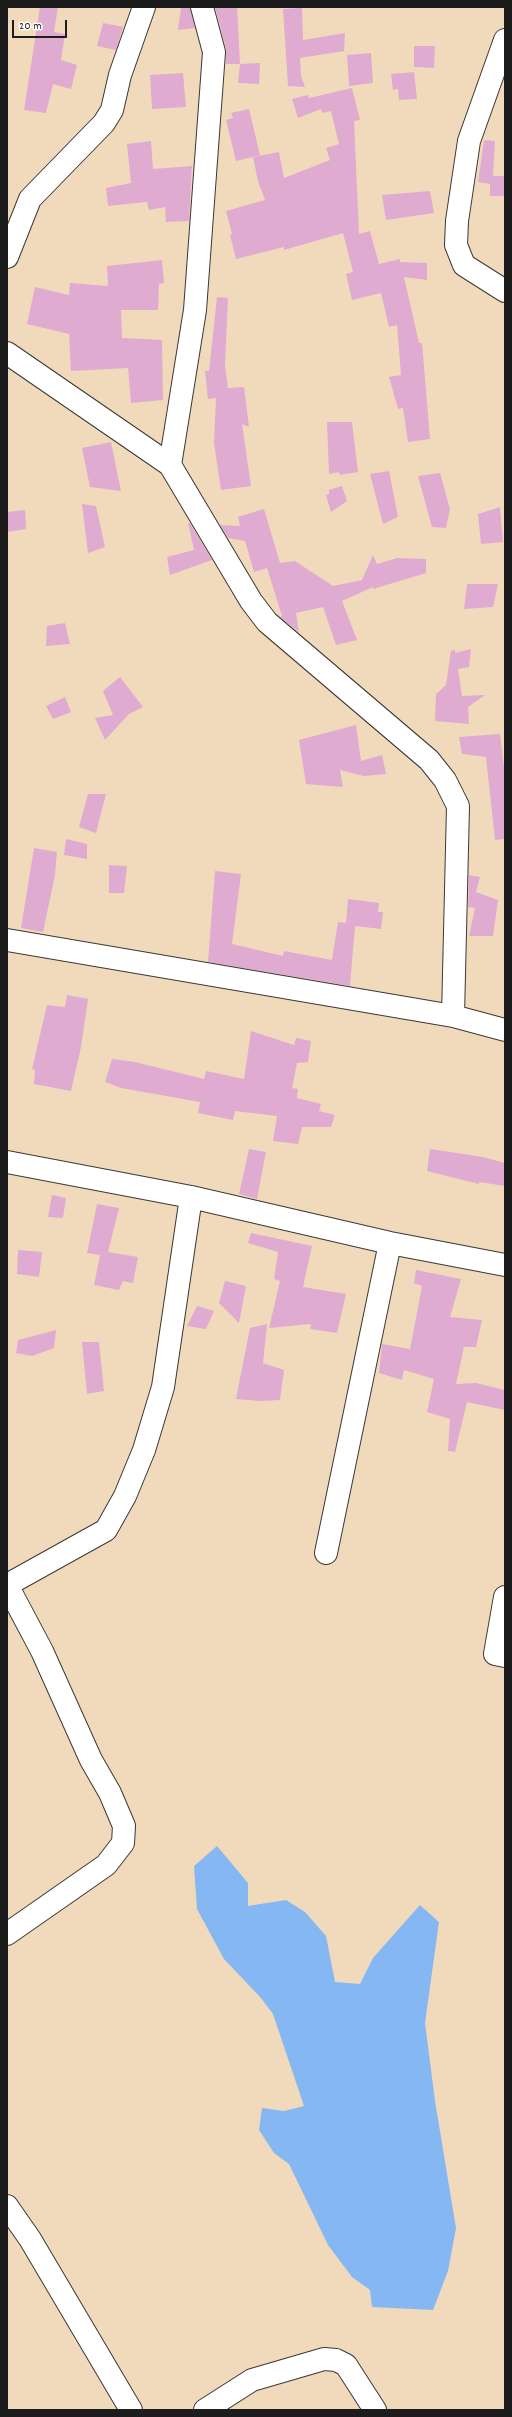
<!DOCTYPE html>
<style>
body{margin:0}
#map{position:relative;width:512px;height:2417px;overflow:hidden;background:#f1dabb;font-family:Dekko,sans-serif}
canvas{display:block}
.frame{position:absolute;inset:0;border:8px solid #1c1c1c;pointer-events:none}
.scale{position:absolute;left:12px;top:20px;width:55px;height:18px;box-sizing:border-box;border:2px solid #1c1c1c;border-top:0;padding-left:5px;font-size:12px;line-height:14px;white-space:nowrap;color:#1c1c1c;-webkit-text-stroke:3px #fff;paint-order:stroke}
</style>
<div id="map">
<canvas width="512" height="2417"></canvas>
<div class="frame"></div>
<div class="scale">20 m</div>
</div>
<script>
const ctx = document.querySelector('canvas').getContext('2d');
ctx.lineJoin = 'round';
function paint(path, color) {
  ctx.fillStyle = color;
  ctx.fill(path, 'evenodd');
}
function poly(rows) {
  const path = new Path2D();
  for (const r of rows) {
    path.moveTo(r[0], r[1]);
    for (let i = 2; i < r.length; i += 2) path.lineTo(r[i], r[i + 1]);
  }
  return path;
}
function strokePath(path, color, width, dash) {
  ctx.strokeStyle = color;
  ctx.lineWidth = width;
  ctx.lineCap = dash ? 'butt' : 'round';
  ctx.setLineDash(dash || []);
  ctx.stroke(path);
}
paint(poly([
 [217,1846,248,1883,248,1906,286,1900,305,1912,326,1936,335,1982,360,1984,373,1958,420,1905,439,1922,425,2023,435,2101,456,2228,448,2271,433,2310,372,2307,370,2290,352,2277,328,2245,289,2164,274,2153,259,2130,262,2108,284,2111,304,2106,273,2014,261,1998,224,1959,197,1909,194,1866]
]), '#85b7f2');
paint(poly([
 [40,7,58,7,54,32,65,34,61,60,77,65,71,89,53,84,46,113,24,110],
 [181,7,190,7,195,28,178,30],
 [215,7,237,7,240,64,226,64,226,49],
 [302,8,303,40,345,33,344,51,300,58,301,76,305,87,288,86,283,9],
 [103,23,123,27,116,50,97,46],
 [414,46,435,46,434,68,414,67],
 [371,53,373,83,349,86,347,55],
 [260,63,259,84,238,83,240,64],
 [414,72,417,99,399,100,398,89,393,90,391,74],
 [183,73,186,107,152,109,150,75],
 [352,88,360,120,354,121,359,234,370,231,379,264,400,259,400,262,427,263,427,280,404,277,419,343,422,343,430,439,408,442,403,408,398,409,389,377,401,375,397,325,389,327,381,293,352,300,346,274,353,272,343,233,284,250,284,247,236,259,230,235,232,234,226,211,265,200,258,181,253,157,279,152,284,178,330,160,326,148,339,144,331,111,322,113,321,109,298,118,292,99,308,95,309,98],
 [249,109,260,155,236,161,226,120,233,118,231,113],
 [484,140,495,141,493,176,505,176,505,196,490,196,490,184,478,182],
 [151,141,153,169,192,166,189,221,166,222,165,207,149,210,147,202,108,206,106,188,131,183,127,144],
 [430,191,434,213,386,220,382,195],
 [162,260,164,283,159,284,158,310,121,310,122,338,162,340,163,400,131,403,128,368,71,371,69,334,27,324,35,287,69,295,70,283,108,286,107,266],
 [217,297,228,298,225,364,228,388,244,387,249,427,242,424,251,486,221,490,214,443,216,398,208,399,205,371,209,371],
 [327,422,352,422,358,472,340,475,339,472,329,474],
 [111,442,121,491,90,487,82,448],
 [389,471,398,517,383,524,370,474],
 [440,473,450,509,446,528,432,527,418,476],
 [342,486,347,501,331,512,326,495,329,494,329,490],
 [82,504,96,506,105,547,88,553],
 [500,507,503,542,481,544,478,514],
 [264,509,280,563,295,561,333,586,362,580,373,555,377,564,397,558,426,559,426,573,373,589,373,587,342,601,357,640,336,645,323,607,296,613,299,632,280,617,282,616,267,568,254,572,245,541,228,538,220,525,240,526,238,517],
 [25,510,26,529,7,532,7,512],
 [188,523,190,523,212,560,170,575,167,557,194,550],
 [467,584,498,584,493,607,464,609],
 [65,623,70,644,46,646,47,626],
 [471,649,469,667,458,669,462,696,485,695,468,707,469,724,435,721,436,694,446,685,451,651,455,650,455,653],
 [120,677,143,707,129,714,105,740,95,718,113,715,103,691],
 [65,697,71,712,53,719,46,706],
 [356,725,361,761,382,755,386,774,364,776,340,770,343,787,306,784,299,740],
 [500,734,505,775,505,839,495,840,486,757,462,754,459,737],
 [88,794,106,794,96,833,79,827],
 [66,839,87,844,87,859,64,855],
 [34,848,57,852,55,875,43,932,21,928],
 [109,865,127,866,124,893,109,893],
 [215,871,241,874,232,944,283,956,284,951,332,960,338,922,346,923,348,899,379,903,378,912,383,912,381,929,355,926,350,986,208,962],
 [469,875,480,877,476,892,498,900,493,936,469,936,475,908,468,907],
 [67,995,88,999,81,1047,71,1091,34,1084,35,1070,32,1069,47,1005,65,1007],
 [251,1031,294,1045,296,1038,311,1041,308,1062,297,1063,292,1088,298,1089,297,1098,321,1104,319,1111,335,1115,331,1127,302,1127,298,1144,273,1141,277,1116,235,1111,233,1120,198,1113,200,1102,121,1088,105,1082,112,1059,135,1062,204,1079,206,1071,244,1079],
 [249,1149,266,1152,257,1199,239,1194],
 [430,1149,483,1157,505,1163,505,1186,479,1182,479,1184,427,1171],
 [52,1195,66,1198,63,1218,48,1217],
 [97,1204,119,1208,108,1252,138,1257,133,1283,123,1281,119,1290,94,1285,100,1255,87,1253],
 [251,1233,312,1246,303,1287,346,1294,337,1333,310,1329,311,1324,269,1328,280,1281,274,1279,278,1252,248,1243],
 [18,1250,42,1252,39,1277,17,1274],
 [416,1270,461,1279,450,1317,482,1320,476,1347,464,1347,456,1384,476,1383,505,1390,505,1410,467,1402,455,1452,448,1451,450,1419,427,1412,434,1379,404,1370,402,1380,379,1373,382,1344,410,1349,422,1286,414,1283],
 [225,1281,246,1286,239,1323,219,1303],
 [197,1306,214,1311,206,1329,187,1326],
 [267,1324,263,1363,284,1370,280,1400,260,1401,236,1399,250,1328],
 [56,1330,54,1348,32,1356,16,1353,18,1340],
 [82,1342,99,1342,104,1391,87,1394]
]), '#e0abd0');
const minor = poly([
 [505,40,469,141,457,221,456,245,464,265,505,291],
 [7,257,30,199,104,123,112,110,120,75,144,7],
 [7,353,170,465,251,601,267,622,429,760,445,780,458,806,453,1016],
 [170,465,195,310,214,52,202,7],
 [7,940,453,1016,505,1030],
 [7,1162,191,1197,390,1243,505,1265],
 [326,1553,390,1243],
 [7,1585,106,1530,125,1496,144,1450,163,1387,191,1197],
 [7,1585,42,1651,91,1760,110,1793,124,1826,123,1843,106,1865,7,1934],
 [505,1597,495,1654,505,1656],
 [7,2206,30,2239,131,2410],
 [205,2410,252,2380,324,2359,336,2360,346,2365,375,2410]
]);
strokePath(minor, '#3c3834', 24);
strokePath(minor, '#fff', 22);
</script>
